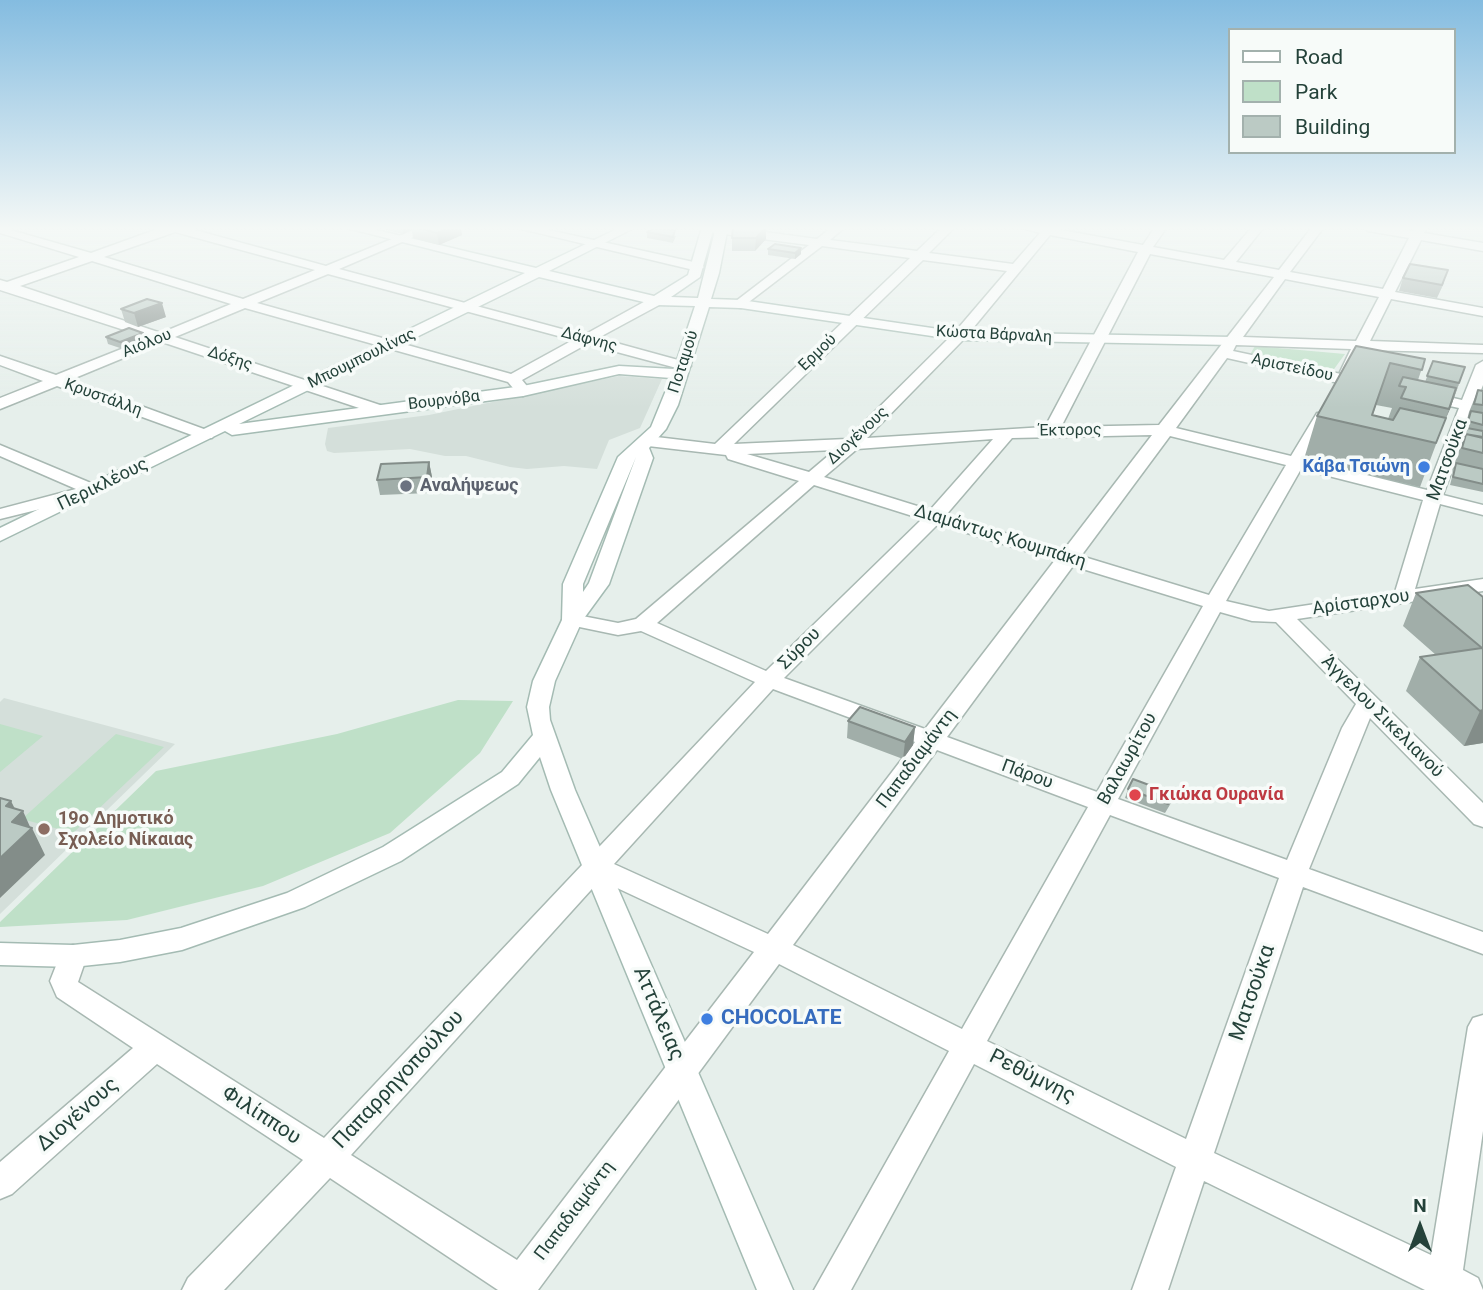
<!DOCTYPE html>
<meta charset="utf-8">
<style>
body{margin:0}
#map{position:relative;width:1483px;height:1290px;overflow:hidden;background:#e6efeb;font-family:Roboto,sans-serif}
canvas{display:block}
.legend{position:absolute;left:1228px;top:28px;width:228px;height:126px;box-sizing:border-box;background:#f7fbf9;border:2px solid #a3b1ad;margin:0;padding:9px 12px;list-style:none;font-size:21px;color:#24423a}
.legend li{display:flex;align-items:center;gap:14px;height:35px}
.legend b{width:35px;border:2px solid #a3b1ad}
.north{position:absolute;left:1385px;top:1192px;width:70px;height:70px;-webkit-text-stroke:5px #f7fbf9;paint-order:stroke;rotate:0deg;font-size:19px;font-weight:700;line-height:28px;text-align:center;color:#24423a}
.north::after{content:'';display:block;margin:auto;width:24px;height:32px;background:#24423a;clip-path:polygon(50% 0,100% 100%,50% 72%,0 100%)}
</style>
<div id="map">
<canvas width="1483" height="1290"></canvas>
<ul class="legend">
<li><b style="height:9px;background:#fff"></b>Road</li>
<li><b style="height:19px;background:#bfe0c8"></b>Park</li>
<li><b style="height:19px;background:#bbcac4"></b>Building</li>
</ul>
<div class="north">N</div>
</div>
<script>
const ctx = document.querySelector('canvas').getContext('2d');
ctx.lineJoin = 'round';
function paint(path, color) {
  ctx.fillStyle = color;
  ctx.fill(path, 'evenodd');
}
function poly(rows) {
  const path = new Path2D();
  for (const r of rows) {
    path.moveTo(r[0], r[1]);
    for (let i = 2; i < r.length; i += 2) path.lineTo(r[i], r[i + 1]);
  }
  return path;
}
function strokePath(path, color, width, dash) {
  ctx.strokeStyle = color;
  ctx.lineWidth = width;
  ctx.lineCap = dash ? 'butt' : 'round';
  ctx.setLineDash(dash || []);
  ctx.stroke(path);
}
function label(font, color, halo, rows, align = 'center') {
  ctx.font = font + ' Roboto,sans-serif';
  ctx.lineWidth = 7;
  ctx.setLineDash([]);
  ctx.textBaseline = 'middle';
  ctx.strokeStyle = halo;
  ctx.fillStyle = color;
  for (const [text, x, y, turn = 0] of rows) {
    ctx.save();
    ctx.translate(x, y);
    ctx.rotate((+turn || 0) * Math.PI / 180);
    ctx.textAlign = isNaN(turn) ? turn : align;
    if (halo) ctx.strokeText(text, 0, 0);
    ctx.fillText(text, 0, 0);
    ctx.restore();
  }
}
paint(poly([
 [619,376,662,379,640,428,609,440,597,469,564,466,527,469,510,467,466,456,445,456,410,449,334,453,327,451,325,444,328,428,429,415],
 [4,698,175,744,0,914,0,702]
]), '#d4dfda');
paint(poly([
 [1255,346,1345,354,1329,376,1248,358],
 [458,700,513,701,480,753,390,833,263,886,127,920,0,927,0,922,156,771,337,734],
 [0,724,43,736,0,772],
 [116,734,164,747,73,833,22,819]
]), '#bfe0c8');
const street = poly([
 [0,227,91,253,163,227,184,227,326,266,421,227,437,227,339,269,584,335,651,298,661,298,661,304,598,338,689,363,691,366,684,370,587,344,522,380,531,391,523,396,518,394,508,382,245,308,175,337,386,407,388,410,386,413,374,413,162,342,70,380,212,432,214,435,212,438,200,438,57,386,0,409,0,398,43,381,0,365,0,356,56,375,149,338,0,290,0,280,7,282,79,257,0,233,0,227],
 [175,232,315,270,243,299,104,257,175,232],
 [92,261,231,304,161,333,20,286,92,261],
 [328,274,573,340,511,374,257,303,328,274],
 [513,227,535,227,698,263,704,267,698,271,513,227],
 [703,227,728,227,817,239,832,227,845,227,830,240,917,251,942,227,955,227,929,253,1013,264,1040,233,1020,227,1057,227,1056,229,1143,245,1155,227,1167,227,1153,247,1224,260,1252,227,1264,227,1236,262,1279,270,1312,227,1324,227,1290,272,1383,289,1409,238,1368,231,1362,227,1389,227,1413,231,1415,227,1427,227,1424,233,1483,243,1483,251,1421,240,1395,292,1483,308,1483,316,1391,299,1370,341,1483,345,1483,353,1366,350,1354,372,1349,376,1366,380,1369,383,1366,386,1361,388,1227,358,1176,428,1291,456,1317,413,1329,413,1331,416,1306,460,1427,490,1459,408,1422,400,1419,397,1427,392,1462,400,1476,365,1483,361,1483,385,1476,403,1483,404,1483,414,1473,412,1443,495,1483,505,1483,515,1440,504,1415,589,1483,579,1483,591,1297,619,1483,803,1483,827,1474,824,1370,718,1309,869,1483,932,1483,954,1303,887,1214,1153,1431,1255,1468,1027,1473,1018,1483,1015,1483,1131,1463,1270,1478,1278,1483,1290,1425,1290,1204,1181,1168,1290,1132,1290,1176,1167,974,1064,851,1290,814,1290,949,1051,779,964,538,1290,498,1290,330,1178,224,1290,182,1290,188,1278,303,1160,157,1064,12,1194,0,1199,0,1162,133,1048,57,997,50,981,63,948,73,945,83,948,87,956,78,982,324,1138,755,682,641,631,618,635,565,624,562,620,565,616,572,614,618,623,636,619,799,481,728,459,726,455,648,446,640,441,648,436,715,444,910,258,822,246,741,308,736,307,736,301,809,245,708,232,703,227],
 [1050,235,1138,252,1045,427,867,438,964,339,1050,235],
 [1150,254,1274,277,1159,425,1061,427,1150,254],
 [923,260,1007,271,954,333,847,439,734,444,923,260],
 [1285,279,1379,297,1356,341,1243,337,1285,279],
 [1236,345,1351,349,1340,372,1341,374,1233,351,1236,345],
 [1152,435,1063,551,946,515,1012,438,1152,435],
 [1170,436,1286,465,1209,595,1081,556,1170,436],
 [993,439,930,510,824,477,857,449,993,439],
 [835,450,809,472,747,454,835,450],
 [1301,469,1423,500,1395,592,1269,611,1226,601,1301,469],
 [814,485,922,519,766,671,657,623,814,485],
 [938,524,1055,560,925,729,784,678,938,524],
 [1073,566,1203,606,1097,792,947,737,1073,566],
 [1220,612,1252,621,1276,622,1356,704,1342,728,1287,860,1118,799,1220,612],
 [773,689,915,742,768,934,614,864,773,689],
 [937,750,1088,807,962,1029,793,945,937,750],
 [1110,815,1279,878,1186,1139,987,1041,1110,815],
 [600,880,754,952,517,1260,351,1155,600,880],
 [0,445,98,486,101,490,93,496,0,519,0,509,76,489,0,456,0,445]
]);
const secondary = poly([
 [343,227,364,227,536,268,621,227,636,227,549,271,654,296,688,275,702,227,714,227,700,277,671,297,698,298,716,227,728,227,719,273,711,299,741,300,959,332,1233,337,1240,341,1233,345,959,340,741,308,709,307,678,405,666,429,649,448,653,458,609,584,582,621,555,681,549,707,550,720,575,790,793,1290,757,1290,551,790,540,757,518,784,401,861,305,907,182,950,120,962,73,967,0,965,0,943,73,945,120,940,181,928,287,893,383,847,502,772,533,735,527,707,533,681,562,620,563,584,618,457,651,427,671,378,619,374,523,396,232,435,225,431,0,541,0,528,525,273,343,227],
 [539,277,656,305,695,306,674,369,619,366,523,386,239,424,539,277],
 [636,457,589,583,583,592,583,584,636,457]
]);
strokePath(street, '#a8b8b2', 3);
strokePath(secondary, '#a4bbb3', 3);
paint(street, '#fff');
paint(secondary, '#fff');
paint(poly([
 [384,227,461,227,462,235,439,245,413,238,412,230,403,234,384,229],
 [766,227,766,239,755,251,732,251,732,238],
 [647,232,676,236,673,243,647,238],
 [768,249,801,254,795,259,768,255],
 [1403,278,1444,283,1437,298,1399,291],
 [121,309,166,317,138,327,125,322],
 [106,337,145,340,123,349,108,344],
 [1356,346,1425,359,1418,380,1425,382,1433,361,1465,367,1420,487,1304,459,1317,416],
 [1376,405,1392,408,1388,419,1373,415],
 [1478,390,1483,391,1483,492,1450,485,1469,412],
 [429,462,432,477,429,493,380,495,377,480],
 [1416,593,1483,597,1483,743,1464,746,1406,691,1420,657,1436,655,1403,626],
 [848,721,915,727,913,745,903,759,847,738],
 [1128,789,1171,803,1165,813,1125,798]
]), '#a1aea9');
paint(poly([
 [402,227,411,227,412,230,403,234],
 [451,227,461,227,462,235,439,245,437,233],
 [766,227,766,239,755,251,756,238],
 [801,248,801,254,795,259,795,253],
 [162,303,166,317,138,327,134,313],
 [143,333,145,340,123,349,120,342],
 [1465,367,1450,409,1443,425,1459,383],
 [429,462,432,477,429,493,427,477],
 [1483,710,1483,743,1464,746,1480,711],
 [915,727,913,745,903,759,905,742],
 [11,801,18,815,23,811,31,829,32,828,45,855,0,898,0,858,12,822,6,806]
]), '#838d89');
const building = poly([
 [415,227,451,227,437,233,415,227],
 [733,227,766,227,756,238,732,238,733,227],
 [653,229,675,230,673,237,647,232,653,229],
 [775,244,801,248,795,253,768,249,775,244],
 [1410,264,1448,270,1442,285,1403,278,1410,264],
 [147,299,162,303,134,313,121,309,147,299],
 [129,328,143,333,120,342,106,337,129,328],
 [1356,346,1425,359,1422,370,1390,363,1372,415,1393,420,1400,408,1446,418,1436,443,1317,416,1356,346],
 [1433,361,1465,367,1459,383,1427,376,1433,361],
 [1403,377,1456,388,1449,409,1401,398,1406,387,1399,386,1403,377],
 [1478,390,1483,391,1483,405,1474,404,1478,390],
 [1471,411,1483,413,1483,425,1468,421,1471,411],
 [1467,428,1483,431,1483,437,1465,434,1467,428],
 [1466,434,1483,438,1483,453,1462,448,1466,434],
 [429,462,427,477,377,480,381,464,429,462],
 [1456,463,1483,469,1483,484,1453,477,1456,463],
 [1468,585,1483,597,1483,710,1480,711,1420,657,1482,648,1416,593,1468,585],
 [860,707,915,727,905,742,848,721,860,707],
 [1133,779,1173,794,1168,804,1128,789,1133,779],
 [0,798,11,801,6,806,23,811,12,822,32,828,0,858,0,798]
]);
paint(building, '#bbcac4');
strokePath(building, '#838d89', 2);
const sky = ctx.createLinearGradient(0, 0, 0, 408);
sky.addColorStop(0, '#84bce0');
sky.addColorStop(0.56, '#f4f8f6');
sky.addColorStop(1, '#f4f8f600');
ctx.fillStyle = sky;
ctx.fillRect(0, 0, 1483, 408);
for (const [x, y, r, color] of [
 [1424,467,7,"#3f7fe0"],
 [406,486,7,"#6b7280"],
 [1135,795,7,"#e0444e"],
 [44,829,7,"#8d6e63"],
 [707,1019,7,"#3f7fe0"]
]) {
  const dot = new Path2D();
  dot.arc(x, y, r, 0, 2 * Math.PI);
  ctx.fillStyle = color;
  ctx.fill(dot);
  strokePath(dot, '#f7fbf9', 2.5);
}
label('16px', '#24423a', '#f7fbf9', [
 ["Κώστα Βάρναλη",994,335,3],
 ["Δάφνης",589,340,15],
 ["Αιόλου",147,344,-22],
 ["Ερμού",818,353,-44],
 ["Δόξης",230,359,18],
 ["Μπουμπουλίνας",362,359,-26],
 ["Ποταμού",684,362,-72],
 ["Αριστείδου",1292,368,12],
 ["Κρυστάλλη",103,398,20],
 ["Βουρνόβα",444,401,-7],
 ["Έκτορος",1070,431,-1],
 ["Διογένους",858,436,-43]
]);
label('18px', '#24423a', '#f7fbf9', [
 ["Ματσούκα",1448,460,-70],
 ["Περικλέους",103,485,-26],
 ["Διαμάντως Κουμπάκη",1000,537,17],
 ["Αρίσταρχου",1361,603,-8],
 ["Σύρου",800,649,-45],
 ["Άγγελου Σικελιανού",1382,717,45],
 ["Παπαδιαμάντη",917,759,-53],
 ["Βαλαωρίτου",1128,759,-61],
 ["Πάρου",1027,775,20],
 ["Παπαδιαμάντη",575,1211,-53]
]);
label('bold 18px', '#366cbe', '#f7fbf9', [
 ["Κάβα Τσιώνη",1410,467]
], 'right');
label('bold 18px', '#5b616d', '#f7fbf9', [
 ["Αναλήψεως",420,486]
], 'left');
label('bold 18px', '#be3a42', '#f7fbf9', [
 ["Γκιώκα Ουρανία",1149,795]
], 'left');
label('bold 18px', '#785e54', '#f7fbf9', [
 ["19ο Δημοτικό",58,819],
 ["Σχολείο Νίκαιας",58,840]
], 'left');
label('21px', '#24423a', '#f7fbf9', [
 ["Ματσούκα",1253,993,-71],
 ["Αττάλειας",658,1014,67],
 ["Ρεθύμνης",1032,1077,27],
 ["Παπαρρηγοπούλου",399,1080,-47],
 ["Διογένους",78,1115,-41],
 ["Φιλίππου",261,1116,33]
]);
label('bold 21px', '#366cbe', '#f7fbf9', [
 ["CHOCOLATE",721,1019]
], 'left');
</script>
